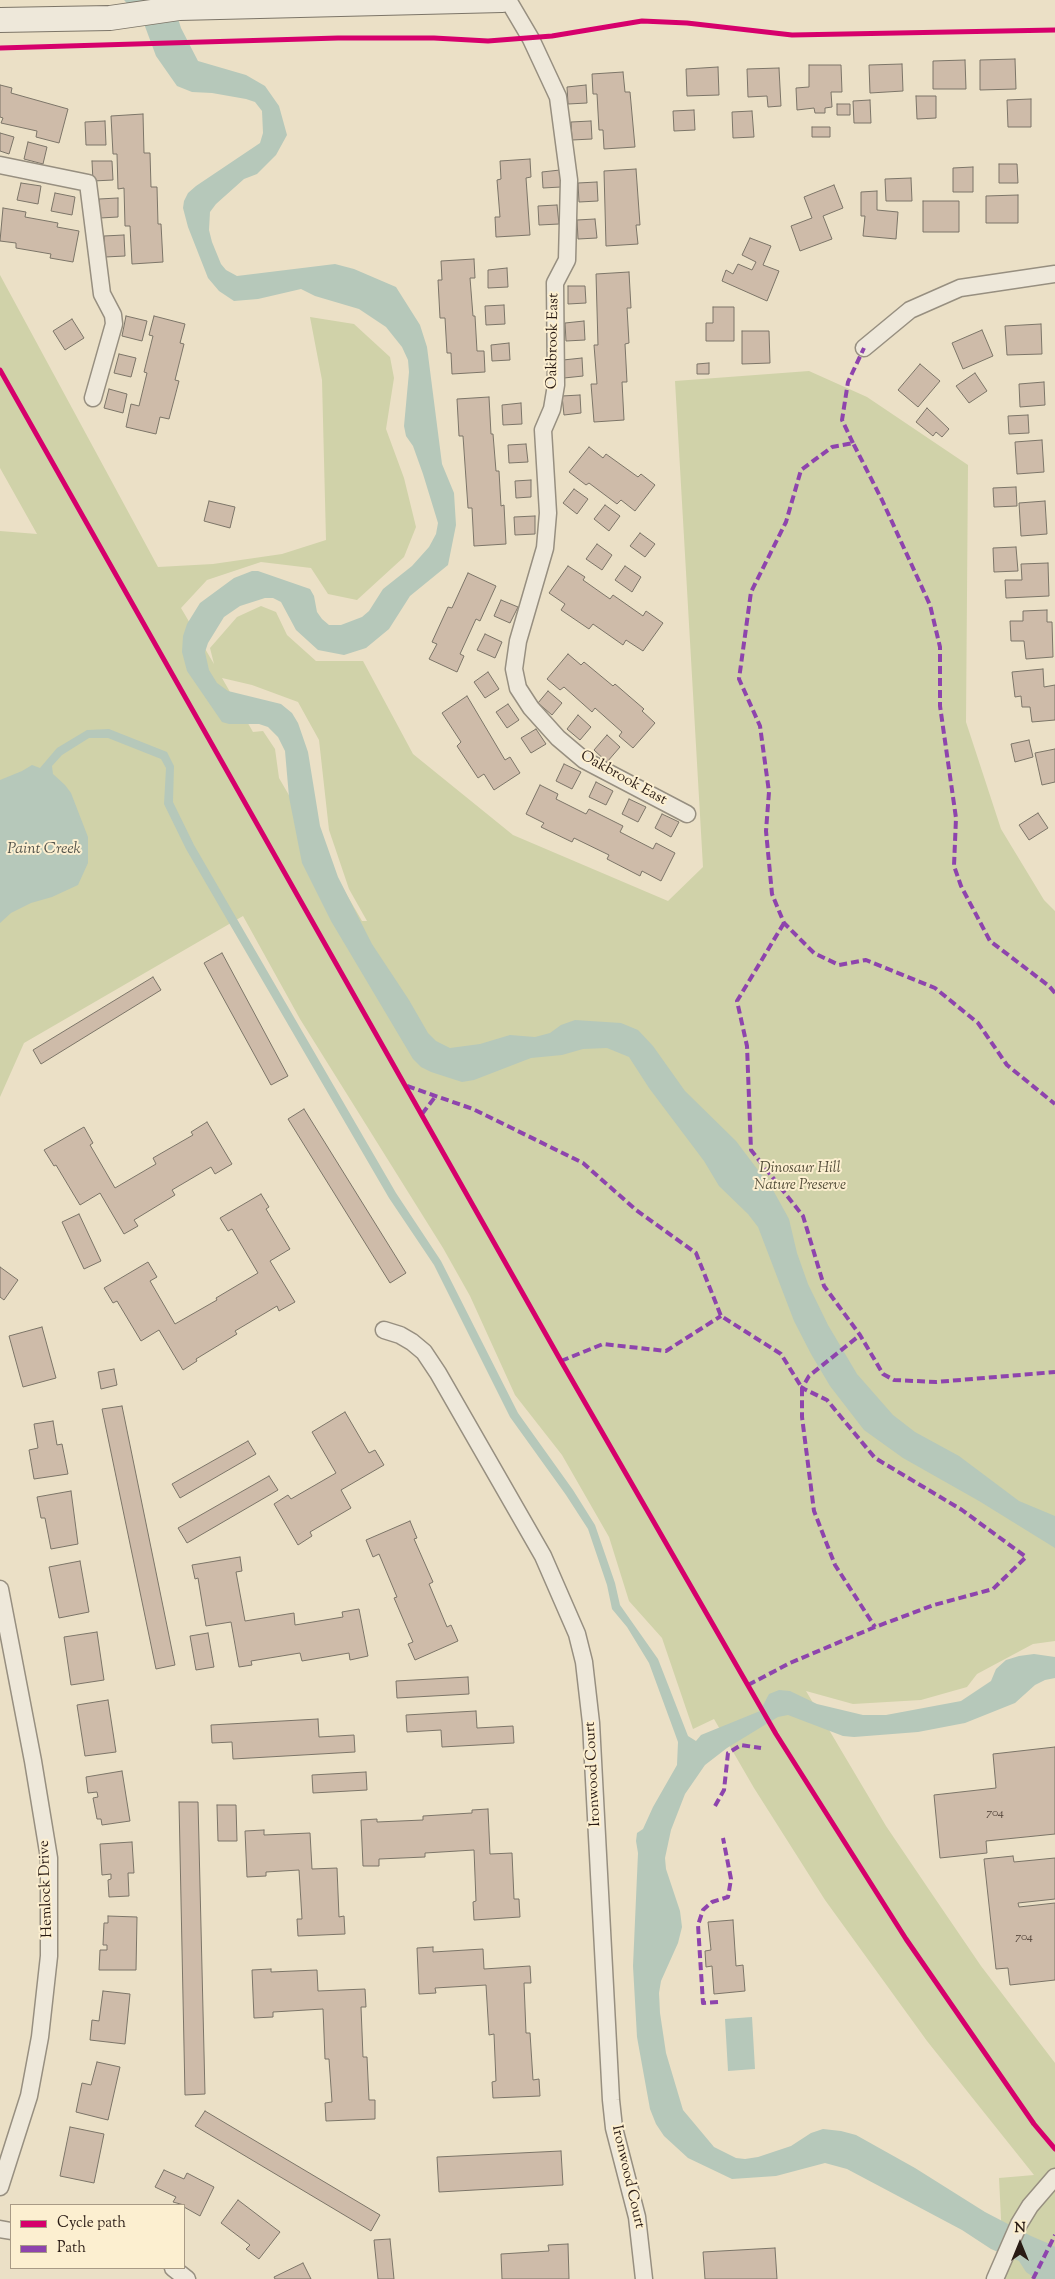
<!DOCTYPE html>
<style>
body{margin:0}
#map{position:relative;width:1055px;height:2279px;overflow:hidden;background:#ebe0c6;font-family:"Sorts Mill Goudy",serif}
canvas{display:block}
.legend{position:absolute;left:10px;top:2204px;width:175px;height:65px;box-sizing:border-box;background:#fcefd0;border:1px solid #a89a85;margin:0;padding:6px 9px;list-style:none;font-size:15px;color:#291b14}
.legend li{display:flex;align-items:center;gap:10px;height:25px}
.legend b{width:25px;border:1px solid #a89a85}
.north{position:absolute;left:995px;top:2219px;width:50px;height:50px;-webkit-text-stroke:4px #fcefd0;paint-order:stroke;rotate:0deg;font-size:14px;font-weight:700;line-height:20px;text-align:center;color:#291b14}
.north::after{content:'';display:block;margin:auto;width:18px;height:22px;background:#291b14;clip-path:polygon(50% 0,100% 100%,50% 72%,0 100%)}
</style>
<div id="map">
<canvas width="1055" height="2279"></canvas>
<ul class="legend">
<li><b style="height:6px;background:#d6006c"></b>Cycle path</li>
<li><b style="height:6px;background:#8e44ad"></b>Path</li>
</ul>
<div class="north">N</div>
</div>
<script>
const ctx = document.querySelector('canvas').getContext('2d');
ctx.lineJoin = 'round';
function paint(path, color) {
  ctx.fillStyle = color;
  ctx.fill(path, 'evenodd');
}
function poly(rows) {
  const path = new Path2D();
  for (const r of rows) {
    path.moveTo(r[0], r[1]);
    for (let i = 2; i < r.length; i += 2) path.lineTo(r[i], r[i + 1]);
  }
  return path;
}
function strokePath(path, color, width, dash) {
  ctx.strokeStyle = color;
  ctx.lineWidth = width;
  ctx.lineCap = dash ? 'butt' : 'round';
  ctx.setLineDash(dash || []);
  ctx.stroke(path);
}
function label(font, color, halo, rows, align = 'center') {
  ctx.font = font + ' "Sorts Mill Goudy",serif';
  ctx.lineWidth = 4;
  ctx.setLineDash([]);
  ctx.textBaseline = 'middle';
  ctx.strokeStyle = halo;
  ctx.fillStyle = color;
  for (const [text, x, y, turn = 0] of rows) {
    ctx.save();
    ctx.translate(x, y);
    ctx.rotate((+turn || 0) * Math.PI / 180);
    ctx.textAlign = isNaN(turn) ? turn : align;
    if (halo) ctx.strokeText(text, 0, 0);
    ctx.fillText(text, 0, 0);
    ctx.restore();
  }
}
paint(poly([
 [0,275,158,567,213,564,282,554,326,540,322,380,310,317,354,324,390,357,394,378,386,429,404,478,416,527,404,557,357,600,328,594,311,568,261,562,207,580,181,608,214,664,210,648,237,617,261,606,276,612,287,635,316,661,363,661,413,754,513,835,668,901,703,867,675,381,809,371,867,397,968,465,966,722,1001,829,1044,900,1055,911,1055,1641,1033,1644,977,1674,967,1687,921,1700,853,1704,806,1691,886,1826,934,1897,981,1966,1055,2063,1055,2279,1004,2279,999,2178,1034,2175,927,2041,825,1900,754,1788,714,1719,693,1729,662,1638,629,1601,609,1537,562,1455,515,1395,470,1296,443,1248,300,1019,243,916,24,1043,0,1097,0,531,37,534,0,468],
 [222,678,252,685,298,702,319,740,329,830,349,889,367,921,362,921,279,778,275,749,263,731,253,732]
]), '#d0d2a9');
paint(poly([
 [124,0,172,0,181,28,198,61,246,75,265,86,279,106,287,135,276,155,257,174,244,179,216,204,210,212,209,230,212,242,221,264,226,270,237,276,335,264,354,269,396,287,420,325,427,347,442,464,454,493,456,525,448,565,410,596,389,629,366,648,344,655,318,650,296,630,281,602,273,598,265,598,240,606,224,617,208,643,205,652,209,670,217,683,228,691,281,704,292,713,298,723,308,752,320,826,338,877,372,944,409,1000,428,1033,436,1041,450,1048,480,1044,510,1035,535,1037,550,1033,561,1025,575,1020,621,1023,638,1030,653,1046,685,1091,736,1141,773,1190,789,1219,797,1253,808,1284,828,1325,857,1374,893,1415,915,1432,959,1456,1019,1501,1055,1516,1055,1548,979,1501,903,1458,864,1430,830,1386,811,1354,794,1321,758,1227,748,1214,719,1186,704,1161,649,1088,629,1057,607,1048,583,1049,562,1055,531,1058,474,1080,462,1082,431,1072,421,1067,413,1059,331,921,302,863,289,797,285,751,278,737,268,727,259,724,229,724,222,722,187,671,182,652,183,636,187,624,200,603,234,578,252,571,258,571,310,589,314,596,317,612,322,619,329,625,341,625,362,617,369,611,383,589,412,566,429,547,436,534,438,523,423,474,413,446,406,436,404,426,409,372,408,360,402,347,386,327,359,309,315,296,301,289,258,299,234,301,219,291,208,278,188,227,183,208,184,201,188,193,196,186,260,143,263,133,262,111,255,102,246,99,212,93,192,92,177,86,156,56,143,21],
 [109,729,167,752,174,766,173,802,194,845,396,1193,441,1261,518,1413,573,1490,595,1525,615,1583,620,1605,658,1659,688,1736,696,1741,701,1735,760,1711,769,1694,779,1690,790,1691,817,1704,863,1715,886,1715,961,1701,991,1681,996,1669,1006,1660,1019,1656,1034,1654,1055,1657,1055,1678,1045,1680,1035,1685,1015,1703,965,1723,918,1732,854,1737,843,1736,788,1715,778,1717,763,1726,727,1748,705,1765,685,1794,671,1830,665,1858,666,1869,680,1911,682,1927,678,1943,661,1981,659,1993,660,2013,666,2053,683,2110,714,2147,736,2158,745,2159,758,2157,791,2146,811,2133,823,2129,841,2131,856,2135,915,2168,985,2212,1031,2236,1052,2245,1055,2247,1055,2279,1036,2279,1026,2272,1019,2261,991,2249,962,2230,847,2169,825,2163,776,2176,732,2179,688,2158,664,2136,656,2124,650,2109,637,2037,633,1966,638,1853,636,1841,637,1833,643,1829,653,1807,677,1765,678,1742,674,1731,649,1663,627,1627,612,1609,607,1585,588,1529,566,1495,510,1417,434,1265,389,1198,186,849,164,804,166,768,161,759,108,738,89,738,62,755,52,766,53,774,65,785,71,793,88,837,88,863,78,885,52,897,31,903,11,913,0,923,0,780,22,771,32,765,40,768,57,748,87,730],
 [752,2017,755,2069,728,2071,725,2019]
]), '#b6c8ba');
const building = poly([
 [1015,59,1016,89,980,90,980,60,1015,59],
 [965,60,966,89,933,89,933,61,965,60],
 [902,64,903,91,870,93,869,65,902,64],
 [809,65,841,65,842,92,831,92,832,107,825,108,825,113,815,113,814,108,797,110,796,88,809,87,809,65],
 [718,67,719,95,687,96,686,69,718,67],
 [779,68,781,106,768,107,767,96,748,97,747,69,779,68],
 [623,72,625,92,630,92,635,147,604,149,603,130,599,130,597,94,593,94,592,74,623,72],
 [0,85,12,88,11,93,68,109,59,143,36,137,37,131,1,123,3,118,0,117,0,85],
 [586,85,587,103,568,104,567,87,586,85],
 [916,96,936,96,936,118,917,119,916,96],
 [1031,99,1031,127,1008,127,1007,100,1031,99],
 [870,100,871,123,854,123,853,101,870,100],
 [837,104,850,104,850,115,837,115,837,104],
 [694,110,695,130,674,131,673,111,694,110],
 [752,111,754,137,733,138,732,112,752,111],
 [143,114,144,153,150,153,151,187,157,187,158,224,161,224,163,262,132,264,130,226,125,226,124,188,118,189,117,154,113,154,111,116,143,114],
 [105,121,106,145,86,145,85,122,105,121],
 [591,121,592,139,572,140,571,122,591,121],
 [812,127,830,127,830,137,812,137,812,127],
 [0,133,14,137,9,154,0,151,0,133],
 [28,142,47,147,43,164,24,159,28,142],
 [530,159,531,177,526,178,530,235,496,237,495,217,500,217,497,180,501,179,500,161,530,159],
 [92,161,112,161,113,180,93,181,92,161],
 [999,164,1017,164,1018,183,999,183,999,164],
 [973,167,973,192,953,192,953,168,973,167],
 [636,169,640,225,636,225,638,244,606,246,604,171,636,169],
 [560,170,561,187,543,188,542,172,560,170],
 [911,178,912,201,886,201,885,179,911,178],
 [597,182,598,201,579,202,578,183,597,182],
 [21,183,41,186,38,204,17,200,21,183],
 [834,185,843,208,823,216,832,239,800,251,791,226,812,218,804,197,834,185],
 [877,191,877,210,898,212,896,239,863,236,865,216,861,216,861,192,877,191],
 [55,193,75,197,72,215,51,211,55,193],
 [1018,195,1018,223,986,223,986,196,1018,195],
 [118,198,118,217,100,218,99,199,118,198],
 [923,201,959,201,959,232,923,232,923,201],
 [557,205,559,224,539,225,538,206,557,205],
 [3,208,26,212,25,217,58,223,57,227,79,231,73,262,50,258,51,254,16,248,16,243,0,241,3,208],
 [595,219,597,238,578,239,577,220,595,219],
 [124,235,125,256,105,257,104,236,124,235],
 [750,238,771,246,763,265,779,271,767,301,722,281,726,270,733,274,738,264,752,270,756,262,742,255,750,238],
 [474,259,475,278,470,278,473,316,475,316,477,351,484,351,485,372,452,374,451,353,447,353,445,318,440,318,438,280,442,280,441,261,474,259],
 [507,268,508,287,488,288,488,270,507,268],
 [629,272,631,308,627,308,629,343,625,344,627,382,622,382,624,420,594,422,591,384,597,384,594,345,598,345,596,274,629,272],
 [568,286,585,286,586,303,568,304,568,286],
 [504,305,505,324,486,325,485,306,504,305],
 [713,307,734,307,734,341,706,341,706,323,713,323,713,307],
 [126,316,147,321,142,341,122,336,126,316],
 [154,316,185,324,180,343,184,344,175,380,179,381,169,419,160,417,156,434,126,427,131,404,139,406,147,373,144,372,153,336,149,335,154,316],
 [72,319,84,338,65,350,53,331,72,319],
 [584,321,585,340,566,341,565,323,584,321],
 [1041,324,1042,354,1007,355,1005,326,1041,324],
 [982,330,993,356,963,369,952,343,982,330],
 [742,331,769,331,770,363,742,364,742,331],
 [509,343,510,360,492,361,491,345,509,343],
 [119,354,136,358,131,377,114,373,119,354],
 [582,358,583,376,564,378,563,360,582,358],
 [709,363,709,374,697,374,697,364,709,363],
 [920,364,940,381,918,407,898,390,920,364],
 [975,373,987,391,969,403,956,386,975,373],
 [1044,382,1045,405,1020,407,1019,384,1044,382],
 [109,389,127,394,123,413,104,408,109,389],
 [580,395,581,413,564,415,562,396,580,395],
 [489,397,491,434,493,434,496,471,499,471,501,506,504,505,506,544,474,546,472,508,468,508,463,436,459,436,457,399,489,397],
 [521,403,522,424,503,425,502,405,521,403],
 [927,408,949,429,942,437,936,432,933,436,916,422,927,408],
 [1028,415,1029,433,1009,434,1008,416,1028,415],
 [1042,440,1044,472,1017,474,1015,442,1042,440],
 [526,444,528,462,509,463,508,445,526,444],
 [589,447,603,458,606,454,638,477,641,474,655,485,635,511,621,500,617,504,589,483,586,485,569,472,589,447],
 [531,480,531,497,516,498,515,481,531,480],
 [1016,487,1017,506,994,507,993,488,1016,487],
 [574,489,588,499,577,514,563,503,574,489],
 [209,501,235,507,230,528,204,521,209,501],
 [1045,501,1047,534,1021,536,1019,503,1045,501],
 [605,505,620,516,609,531,594,519,605,505],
 [535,516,535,534,515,535,514,517,535,516],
 [640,533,655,544,645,557,630,546,640,533],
 [597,544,612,555,602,570,586,559,597,544],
 [1016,547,1018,571,994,572,993,548,1016,547],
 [1048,563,1049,596,1006,598,1005,580,1022,580,1021,564,1048,563],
 [568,566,585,577,583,580,610,599,613,595,643,616,646,611,663,623,643,651,626,640,623,645,593,624,589,629,561,610,565,604,549,593,568,566],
 [625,566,641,577,632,592,615,580,625,566],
 [468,573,496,586,480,621,476,619,460,654,464,656,457,672,429,659,437,644,432,642,448,607,452,608,468,573],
 [501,600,518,607,510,623,494,616,501,600],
 [1047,610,1047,622,1052,622,1053,657,1026,659,1024,641,1011,641,1010,621,1023,621,1023,611,1047,610],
 [485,634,502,642,495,658,477,650,485,634],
 [568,654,581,665,584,662,613,686,615,684,644,709,642,711,655,723,633,748,619,736,622,732,595,708,592,712,564,687,560,690,547,679,568,654],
 [1043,669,1044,687,1055,685,1055,720,1032,722,1030,707,1022,707,1021,696,1015,697,1012,672,1043,669],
 [488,672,499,689,485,698,474,682,488,672],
 [548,691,562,703,552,715,538,703,548,691],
 [467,696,505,760,510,757,520,773,494,790,484,774,478,778,457,746,461,742,442,713,467,696],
 [508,704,519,720,507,728,496,712,508,704],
 [578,715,591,727,580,740,567,729,578,715],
 [536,729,546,744,531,753,521,738,536,729],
 [607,735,620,747,607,762,594,750,607,735],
 [1029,740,1033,757,1015,762,1011,744,1029,740],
 [1055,749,1055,782,1042,785,1035,753,1055,749],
 [564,764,581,772,572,789,556,781,564,764],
 [596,782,613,791,606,805,589,797,596,782],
 [540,785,558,794,556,799,586,814,589,809,623,826,620,832,653,849,656,843,675,853,661,881,642,871,640,876,607,859,609,855,574,838,572,842,541,827,544,823,526,814,540,785],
 [629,799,646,807,638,822,622,814,629,799],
 [1038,813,1048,828,1029,840,1019,825,1038,813],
 [662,814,679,822,671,837,655,828,662,814],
 [222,953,288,1076,271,1085,204,963,222,953],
 [153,977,161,990,41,1064,33,1050,153,977],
 [304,1109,406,1273,390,1283,288,1119,304,1109],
 [207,1122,232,1164,215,1174,211,1167,172,1190,175,1195,134,1220,138,1226,124,1234,100,1193,80,1205,56,1165,54,1166,44,1150,84,1127,93,1143,90,1145,115,1188,156,1164,153,1158,193,1135,191,1132,207,1122],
 [261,1194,269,1207,266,1209,290,1249,270,1261,295,1302,279,1311,277,1306,235,1331,237,1334,196,1359,197,1361,183,1370,159,1330,141,1341,117,1301,113,1303,104,1288,148,1262,157,1277,150,1281,175,1324,217,1300,216,1298,258,1273,232,1229,228,1231,220,1218,261,1194],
 [79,1214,101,1261,84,1269,62,1222,79,1214],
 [0,1267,18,1280,4,1300,0,1297,0,1267],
 [42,1327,56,1378,23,1387,9,1336,42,1327],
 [114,1369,117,1385,101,1389,98,1372,114,1369],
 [122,1406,175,1665,156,1669,102,1409,122,1406],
 [345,1412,369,1453,375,1450,384,1465,341,1490,351,1508,310,1532,312,1536,298,1545,274,1504,288,1495,291,1499,336,1473,312,1432,345,1412],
 [53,1421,57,1445,62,1444,68,1474,34,1479,29,1450,38,1448,34,1424,53,1421],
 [248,1441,256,1454,180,1498,172,1484,248,1441],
 [269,1476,278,1490,187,1543,178,1528,269,1476],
 [71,1491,78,1544,51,1549,45,1518,41,1518,37,1497,71,1491],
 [410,1521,417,1538,414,1539,433,1582,429,1584,447,1627,451,1625,458,1641,415,1660,408,1644,413,1642,394,1598,397,1597,379,1554,373,1557,366,1540,410,1521],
 [240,1557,242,1571,236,1572,245,1621,294,1613,295,1625,343,1617,342,1612,359,1609,368,1656,350,1660,349,1653,302,1661,300,1653,251,1661,252,1665,239,1667,231,1622,206,1626,198,1578,195,1579,192,1565,240,1557],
 [80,1561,89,1612,59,1618,49,1567,80,1561],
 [97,1632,104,1680,71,1685,64,1637,97,1632],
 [208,1633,214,1667,196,1670,190,1636,208,1633],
 [468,1677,469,1694,397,1698,396,1681,468,1677],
 [108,1700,116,1752,85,1756,77,1705,108,1700],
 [476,1711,477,1728,513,1726,514,1743,442,1747,441,1730,407,1732,406,1715,476,1711],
 [318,1719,319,1737,354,1735,355,1752,233,1759,232,1742,212,1743,211,1725,318,1719],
 [1055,1747,1055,1834,986,1841,987,1853,940,1858,934,1795,996,1788,993,1754,1055,1747],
 [122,1771,130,1821,102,1825,101,1819,97,1819,93,1798,98,1797,97,1792,88,1793,86,1777,122,1771],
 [366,1772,367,1790,313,1793,312,1775,366,1772],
 [179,1802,198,1802,205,2094,185,2095,179,1802],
 [217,1805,236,1805,237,1841,218,1841,217,1805],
 [488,1809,490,1854,512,1853,514,1899,519,1899,520,1917,474,1920,473,1902,476,1901,474,1850,425,1853,425,1857,379,1859,379,1866,363,1866,361,1820,377,1819,377,1822,423,1820,423,1816,472,1813,472,1810,488,1809],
 [264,1830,264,1835,310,1833,312,1869,337,1868,339,1917,344,1916,345,1934,298,1936,297,1919,302,1919,299,1870,266,1872,266,1876,247,1877,245,1831,264,1830],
 [132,1842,134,1873,128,1873,129,1896,109,1897,108,1880,111,1879,111,1874,102,1875,100,1844,132,1842],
 [1013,1856,1014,1862,1055,1858,1055,1899,1018,1903,1019,1907,1055,1903,1055,1980,1010,1985,1008,1968,996,1969,984,1859,1013,1856],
 [108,1916,137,1917,136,1970,99,1970,100,1950,107,1950,107,1945,103,1945,104,1923,108,1923,108,1916],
 [733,1920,736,1966,743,1965,745,1991,714,1994,712,1966,706,1967,705,1951,711,1950,708,1922,733,1920],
 [433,1947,433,1952,483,1949,484,1969,530,1966,531,1983,524,1983,526,2033,530,2033,533,2080,539,2079,540,2096,493,2098,492,2082,496,2081,494,2034,489,2035,486,1985,435,1988,436,1993,419,1994,417,1948,433,1947],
 [271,1969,271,1972,317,1970,318,1991,365,1989,366,2007,361,2007,363,2057,367,2057,369,2100,375,2100,375,2119,326,2121,325,2103,332,2102,329,2059,325,2059,323,2009,273,2012,273,2017,254,2018,252,1970,271,1969],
 [103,1991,130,1994,125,2044,90,2040,92,2020,99,2021,103,1991],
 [97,2062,120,2067,108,2120,76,2112,82,2083,91,2085,97,2062],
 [205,2111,380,2215,371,2231,195,2126,205,2111],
 [70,2127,104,2134,94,2183,60,2176,70,2127],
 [561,2151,563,2185,439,2192,437,2157,561,2151],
 [164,2170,184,2179,187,2173,214,2187,200,2216,184,2207,184,2205,173,2202,176,2197,155,2187,164,2170],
 [238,2200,280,2232,259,2259,246,2249,250,2245,221,2223,238,2200],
 [390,2239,394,2279,378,2279,374,2240,390,2239],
 [568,2244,569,2279,502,2279,501,2254,549,2251,548,2245,568,2244],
 [775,2248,777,2279,705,2279,703,2252,775,2248],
 [303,2263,311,2279,275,2279,274,2277,303,2263]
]);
paint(building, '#cebba9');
strokePath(building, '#7c7568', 1);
const minor = poly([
 [508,0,531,39,558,97,569,180,567,260,555,283,556,385,552,409,543,430,548,513,545,548,518,641,514,669,518,688,531,708,558,738,584,760,687,814],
 [0,165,88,183,102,294,113,315,114,324,93,398],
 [864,348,910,310,960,288,1055,274],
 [384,1330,400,1335,412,1342,424,1352,438,1373,543,1556,577,1634,584,1662,591,1723,611,2100,614,2128,637,2217,644,2279],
 [0,1589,33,1761,49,1858,49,1956,40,2037,29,2096,0,2187],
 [0,2229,11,2231],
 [173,2268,187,2279],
 [995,2279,1019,2224,1030,2206,1055,2177]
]);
const secondary = poly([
 [0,20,110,18,179,8,502,0]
]);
strokePath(minor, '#978f80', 19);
strokePath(secondary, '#7c7568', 26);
strokePath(minor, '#eee8da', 16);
strokePath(secondary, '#eee8da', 24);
strokePath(poly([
 [853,443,842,420,848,382,864,348],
 [784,923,737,1001,747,1046,751,1150,803,1216,824,1286,860,1335,883,1374,894,1380,936,1382,1055,1372],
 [1055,993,1049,986,990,941,961,886,954,866,956,818,940,706,940,647,930,605,882,500,853,443,832,447,801,470,786,522,751,592,739,679,760,726,769,792,766,831,772,894,784,923,814,953,839,965,866,960,935,988,978,1023,1007,1065,1055,1104],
 [407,1086,473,1109,583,1163,636,1210,696,1253,721,1316,781,1354,802,1388,802,1417,814,1511,835,1565,875,1627],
 [422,1114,435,1097],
 [561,1361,603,1344,666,1351,721,1316],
 [748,1685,790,1663,875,1627,934,1605,993,1589,1026,1557,962,1510,875,1458,827,1400,802,1388,809,1376,860,1335],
 [715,1806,724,1790,728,1753,741,1745,761,1748],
 [718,2002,703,2003,698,1925,703,1910,712,1902,728,1897,731,1879,723,1838],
 [1033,2279,1055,2235]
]), '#8e44ad', 4, [8, 4]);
strokePath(poly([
 [0,48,338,38,434,38,488,41,552,36,642,21,687,23,792,35,1055,30],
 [0,370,561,1361,776,1734,906,1939,1034,2124,1055,2149]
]), '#d6006c', 5);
label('12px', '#524339', null, [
 ["704",995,1814],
 ["704",1024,1938]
]);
label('15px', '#291b14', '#fcefd0', [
 ["Oakbrook East",554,341,-89],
 ["Oakbrook East",623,779,29],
 ["Ironwood Court",594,1774,-93],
 ["Hemlock Drive",47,1889,-92],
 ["Ironwood Court",627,2177,77]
]);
label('italic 15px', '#544e3a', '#fcefd0', [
 ["Dinosaur Hill",800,1169],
 ["Nature Preserve",800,1186]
]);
label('italic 16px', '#53544c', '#fcefd0', [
 ["Paint Creek",44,850]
]);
</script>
